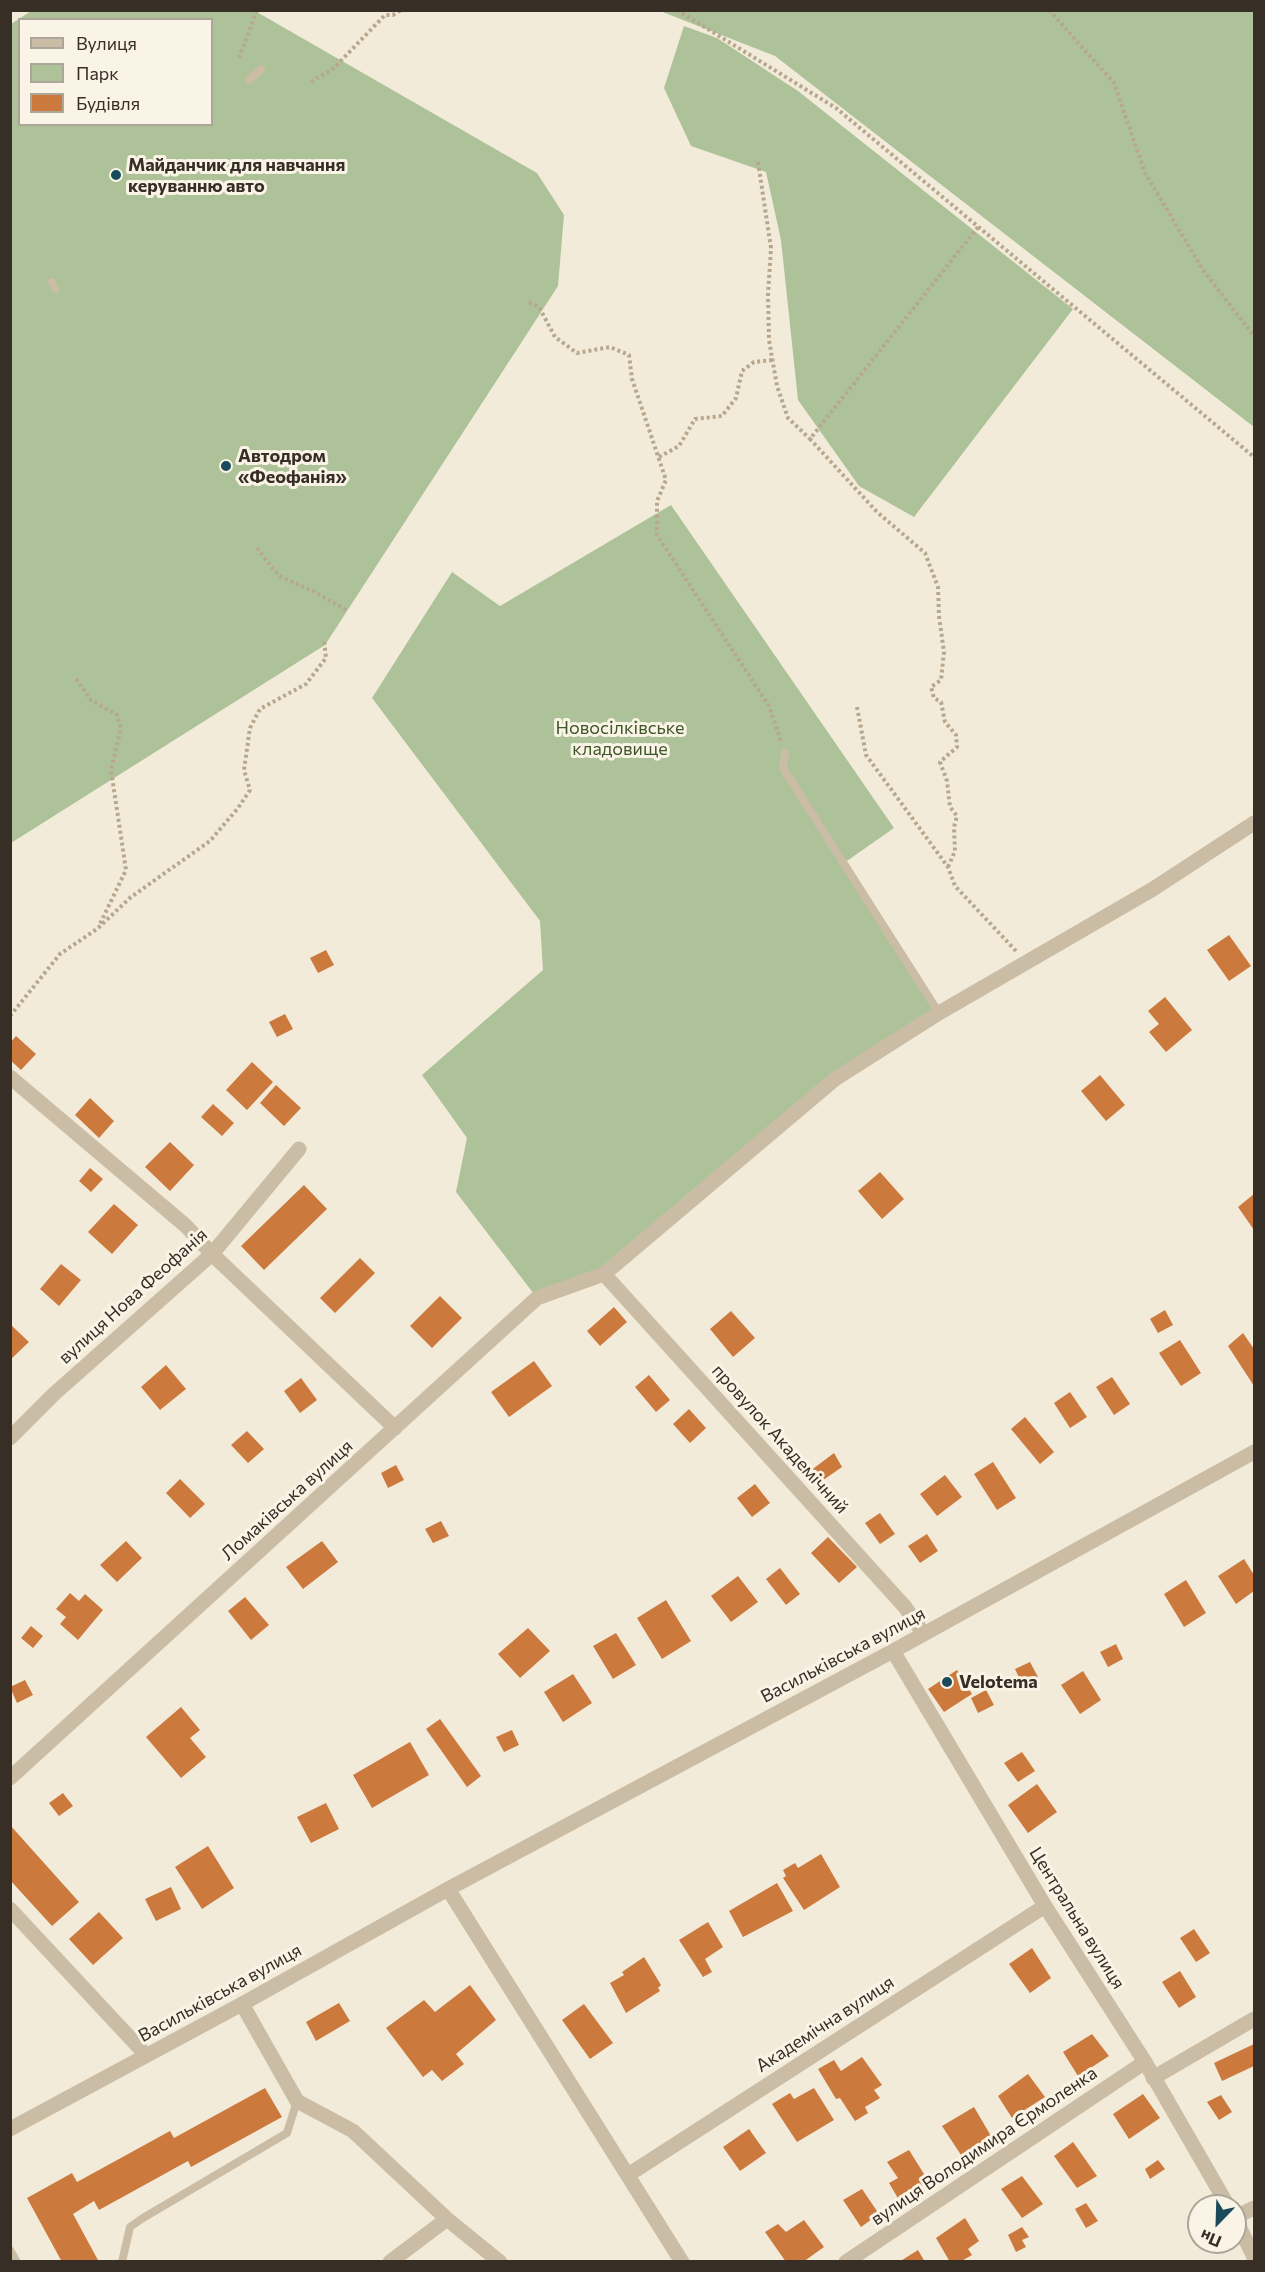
<!DOCTYPE html>
<meta charset="utf-8">
<style>
body{margin:0}
#map{position:relative;width:1265px;height:2272px;overflow:hidden;background:#f3ebd9;font-family:Commissioner,sans-serif}
canvas{display:block}
.frame{position:absolute;inset:0;border:12px solid #372e26;pointer-events:none}
.legend{position:absolute;left:18px;top:18px;width:195px;height:108px;box-sizing:border-box;background:#faf4e6;border:2px solid #aca599;margin:0;padding:8px 10px;list-style:none;font-size:18px;color:#372e26}
.legend li{display:flex;align-items:center;gap:12px;height:30px}
.legend b{width:30px;border:2px solid #aca599}
.north{position:absolute;left:1187px;top:2194px;width:60px;height:60px;box-sizing:border-box;background:#faf4e6;border:2px solid #aca599;border-radius:50%;rotate:203deg;font-size:16px;font-weight:700;line-height:24px;text-align:center;color:#372e26}
.north::after{content:'';display:block;margin:auto;width:21px;height:27px;background:#1a4b5a;clip-path:polygon(50% 0,100% 100%,50% 72%,0 100%)}
</style>
<div id="map">
<canvas width="1265" height="2272"></canvas>
<div class="frame"></div>
<ul class="legend">
<li><b style="height:8px;background:#cbbda5"></b>Вулиця</li>
<li><b style="height:16px;background:#adc299"></b>Парк</li>
<li><b style="height:16px;background:#cc793e"></b>Будівля</li>
</ul>
<div class="north">Пн</div>
</div>
<script>
const ctx = document.querySelector('canvas').getContext('2d');
ctx.lineJoin = 'round';
function paint(path, color) {
  ctx.fillStyle = color;
  ctx.fill(path, 'evenodd');
}
function poly(rows) {
  const path = new Path2D();
  for (const r of rows) {
    path.moveTo(r[0], r[1]);
    for (let i = 2; i < r.length; i += 2) path.lineTo(r[i], r[i + 1]);
  }
  return path;
}
function strokePath(path, color, width, dash) {
  ctx.strokeStyle = color;
  ctx.lineWidth = width;
  ctx.lineCap = dash ? 'butt' : 'round';
  ctx.setLineDash(dash || []);
  ctx.stroke(path);
}
function label(font, color, halo, rows, align = 'center') {
  ctx.font = font + ' Commissioner,sans-serif';
  ctx.lineWidth = 6;
  ctx.setLineDash([]);
  ctx.textBaseline = 'middle';
  ctx.strokeStyle = halo;
  ctx.fillStyle = color;
  for (const [text, x, y, turn = 0] of rows) {
    ctx.save();
    ctx.translate(x, y);
    ctx.rotate((+turn || 0) * Math.PI / 180);
    ctx.textAlign = isNaN(turn) ? turn : align;
    if (halo) ctx.strokeText(text, 0, 0);
    ctx.fillText(text, 0, 0);
    ctx.restore();
  }
}
paint(poly([
 [31,11,255,11,537,173,564,215,558,286,325,645,11,843,11,24],
 [20,20,212,20,212,124,20,124],
 [660,11,1254,11,1254,427,775,56],
 [684,26,717,38,798,91,1073,309,914,517,859,486,798,400,781,240,766,172,691,146,664,88],
 [671,505,894,828,844,863,939,1013,835,1079,604,1274,537,1298,456,1192,467,1138,422,1075,543,970,540,921,372,698,452,572,500,606]
]), '#adc299');
paint(poly([
 [1229,935,1251,966,1229,981,1207,950],
 [326,950,334,965,318,973,310,958],
 [1165,997,1192,1030,1166,1052,1149,1032,1159,1024,1148,1011],
 [285,1014,293,1029,277,1037,269,1022],
 [16,1036,36,1054,21,1070,10,1060,10,1043],
 [252,1062,273,1082,247,1110,226,1090],
 [1100,1075,1125,1105,1106,1121,1081,1091],
 [276,1085,301,1108,284,1126,260,1103],
 [90,1098,114,1121,99,1138,75,1115],
 [213,1104,234,1123,222,1136,201,1117],
 [170,1142,194,1165,170,1191,145,1167],
 [90,1168,103,1179,91,1192,79,1181],
 [880,1172,904,1199,882,1219,858,1191],
 [304,1185,327,1209,264,1270,241,1246],
 [1254,1194,1254,1230,1238,1207],
 [114,1204,138,1225,112,1254,88,1232],
 [360,1258,375,1273,335,1313,320,1298],
 [61,1264,81,1280,59,1306,40,1289],
 [440,1296,462,1318,432,1348,410,1326],
 [614,1307,627,1322,600,1346,587,1331],
 [1165,1310,1173,1325,1158,1333,1150,1319],
 [731,1311,755,1338,733,1357,710,1329],
 [10,1324,29,1342,10,1360],
 [1243,1333,1254,1349,1254,1386,1228,1346],
 [1180,1340,1201,1373,1181,1386,1159,1353],
 [534,1361,552,1386,509,1417,491,1392],
 [166,1365,186,1389,160,1410,141,1387],
 [649,1375,670,1400,656,1412,635,1387],
 [1112,1377,1130,1404,1114,1415,1096,1387],
 [301,1378,317,1400,300,1413,284,1391],
 [1070,1392,1087,1417,1070,1428,1054,1403],
 [689,1409,706,1428,690,1443,673,1424],
 [1025,1417,1054,1452,1040,1464,1011,1429],
 [247,1431,264,1449,248,1463,231,1445],
 [834,1453,842,1467,819,1483,810,1471],
 [993,1462,1016,1498,997,1510,974,1474],
 [396,1465,404,1480,388,1488,381,1473],
 [945,1475,962,1497,937,1516,920,1494],
 [180,1479,205,1504,190,1518,166,1493],
 [755,1484,770,1503,752,1517,737,1498],
 [880,1513,895,1534,880,1544,865,1523],
 [441,1521,449,1536,433,1543,425,1529],
 [927,1534,938,1551,920,1563,908,1546],
 [828,1537,857,1567,839,1583,811,1553],
 [126,1541,142,1558,117,1582,100,1565],
 [322,1541,338,1562,303,1589,286,1567],
 [1244,1559,1254,1575,1254,1591,1236,1604,1218,1576],
 [780,1568,800,1594,786,1605,766,1579],
 [738,1576,758,1602,731,1622,711,1596],
 [1186,1580,1206,1613,1184,1627,1164,1594],
 [70,1593,79,1601,85,1594,103,1610,78,1640,60,1624,66,1617,56,1609],
 [245,1597,269,1625,251,1640,228,1611],
 [666,1600,691,1641,662,1659,637,1618],
 [31,1626,43,1636,33,1648,21,1638],
 [528,1628,550,1651,520,1678,498,1654],
 [616,1633,636,1665,613,1679,593,1646],
 [1116,1644,1123,1659,1108,1667,1100,1652],
 [1030,1662,1038,1677,1022,1684,1015,1669],
 [957,1670,972,1694,944,1712,928,1689],
 [1083,1671,1101,1700,1080,1714,1061,1685],
 [573,1674,592,1703,563,1722,544,1692],
 [25,1680,33,1695,17,1703,10,1687],
 [986,1690,994,1705,978,1713,971,1698],
 [181,1707,200,1730,190,1738,206,1757,181,1778,146,1737],
 [440,1719,481,1776,467,1787,426,1729],
 [512,1730,519,1745,504,1752,496,1737],
 [410,1742,429,1775,372,1808,353,1775],
 [1022,1752,1035,1771,1018,1782,1004,1763],
 [1037,1784,1057,1812,1028,1833,1008,1805],
 [63,1793,73,1806,59,1816,49,1803],
 [326,1803,339,1829,311,1843,297,1817],
 [10,1825,79,1902,52,1926,10,1880],
 [208,1846,234,1888,202,1909,175,1867],
 [821,1854,840,1887,804,1910,783,1878,786,1876,783,1870,795,1863,798,1868],
 [777,1883,793,1911,743,1937,729,1911],
 [171,1887,181,1909,156,1921,145,1899],
 [99,1912,123,1938,93,1965,69,1939],
 [708,1922,723,1947,705,1959,712,1972,703,1977,679,1940],
 [1194,1929,1210,1953,1196,1962,1180,1938],
 [1032,1948,1051,1978,1030,1993,1009,1964],
 [644,1957,661,1985,658,1988,660,1991,626,2013,610,1983,624,1975,622,1972],
 [1180,1971,1196,1997,1179,2008,1162,1982],
 [470,1985,496,2020,456,2054,464,2064,442,2081,432,2070,423,2077,386,2028,424,2000,435,2012],
 [339,2003,350,2021,316,2041,306,2022],
 [584,2004,613,2043,590,2059,562,2020],
 [1092,2034,1109,2056,1078,2076,1063,2052],
 [1254,2044,1254,2066,1222,2081,1214,2063],
 [862,2057,882,2085,874,2090,880,2098,865,2107,868,2113,855,2121,840,2098,836,2099,818,2069,834,2060,841,2071],
 [1028,2074,1045,2097,1012,2118,998,2096],
 [265,2088,282,2117,191,2167,188,2161,99,2210,94,2201,73,2214,99,2262,62,2262,27,2198,72,2173,77,2182,170,2131,174,2138],
 [814,2088,834,2120,797,2142,772,2104,790,2093,794,2099],
 [1143,2094,1160,2118,1129,2139,1113,2114],
 [1221,2095,1232,2112,1219,2120,1207,2102],
 [974,2107,991,2136,961,2155,942,2126],
 [749,2129,766,2153,740,2171,723,2147],
 [1073,2142,1097,2176,1077,2188,1054,2156],
 [909,2150,929,2182,899,2200,889,2183,898,2178,887,2162],
 [1158,2160,1165,2169,1150,2179,1145,2169],
 [1022,2176,1043,2204,1022,2218,1001,2189],
 [862,2189,879,2214,861,2227,843,2200],
 [1086,2203,1098,2221,1086,2228,1075,2209],
 [965,2218,979,2241,968,2249,972,2255,960,2262,950,2262,936,2238],
 [804,2220,824,2247,803,2262,791,2262,789,2260,786,2262,765,2232,778,2224,786,2232],
 [1022,2227,1029,2237,1022,2240,1026,2247,1016,2252,1008,2235],
 [918,2250,925,2262,899,2262]
]), '#cc793e');
strokePath(poly([
 [677,10,836,108,1254,457],
 [1049,10,1114,83,1145,173,1203,270,1254,336],
 [239,58,257,10],
 [311,82,334,68,385,15,393,15,401,10],
 [758,162,771,248,768,295,769,340,777,386,788,418,810,439],
 [529,302,539,307,555,337,577,353,610,347,629,355,632,379,666,480,657,501,657,535,769,706,781,741],
 [659,457,679,446,695,419,722,416,736,398,742,371,754,362,773,360],
 [257,548,279,576,313,591,346,610],
 [76,679,91,700,117,715,121,728,111,770,126,870,99,926],
 [857,707,866,755,948,867,955,886,1016,951],
 [948,867,955,851,954,827,957,816,950,807,947,781,940,762,957,747,956,735,945,722,941,702,934,698,931,687,941,680,944,652,939,616,938,587,925,553,877,512,810,439,978,227],
 [10,1016,60,954,97,929,131,897,210,841,238,808,250,790,244,770,250,728,260,709,306,684,326,658,324,639]
]), '#b7a78f', 4, [3, 3]);
strokePath(poly([
 [249,80,261,69],
 [52,282,55,289],
 [785,753,783,768,939,1013],
 [10,2250,17,2262],
 [122,2262,130,2227,143,2218,287,2133,297,2101]
]), '#cbbda5', 8);
strokePath(poly([
 [10,1077,186,1226,212,1254,395,1428],
 [604,1274,905,1607,923,1633],
 [10,1438,54,1394,212,1254,299,1149],
 [893,1651,1045,1906,1145,2062,1228,2206],
 [10,1778,537,1298,604,1274,835,1079,939,1013,1153,889,1254,823],
 [448,1889,682,2262],
 [10,1909,146,2055],
 [242,2004,297,2101,353,2131,447,2219,500,2262],
 [1153,2078,1254,2019],
 [628,2175,1045,1906],
 [1235,2217,1254,2208],
 [1235,2218,1254,2257],
 [390,2262,447,2219],
 [846,2262,1145,2062]
]), '#cbbda5', 15);
strokePath(poly([
 [10,2129,242,2004,448,1889,893,1651,1254,1452]
]), '#cbbda5', 15);
for (const [x, y, r, color] of [
 [116,175,6,"#1a4b5a"],
 [226,466,6,"#1a4b5a"],
 [947,1682,6,"#1a4b5a"]
]) {
  const dot = new Path2D();
  dot.arc(x, y, r, 0, 2 * Math.PI);
  ctx.fillStyle = color;
  ctx.fill(dot);
  strokePath(dot, '#faf4e6', 2);
}
label('bold 18px', '#372e26', '#faf4e6', [
 ["Майданчик для навчання",128,165],
 ["керуванню авто",128,186],
 ["Автодром",238,456],
 ["«Феофанія»",238,477],
 ["Velotema",959,1682]
], 'left');
label('18px', '#3e5629', '#faf4e6', [
 ["Новосілківське",620,728],
 ["кладовище",620,749]
]);
label('18px', '#372e26', '#faf4e6', [
 ["вулиця Нова Феофанія",133,1296,-42],
 ["провулок Академічний",780,1439,48],
 ["Ломаківська вулиця",287,1500,-42],
 ["Васильківська вулиця",843,1655,-28],
 ["Центральна вулиця",1077,1918,58],
 ["Васильківська вулиця",220,1993,-29],
 ["Академічна вулиця",825,2024,-33],
 ["вулиця Володимира Єрмоленка",984,2146,-34]
]);
</script>
